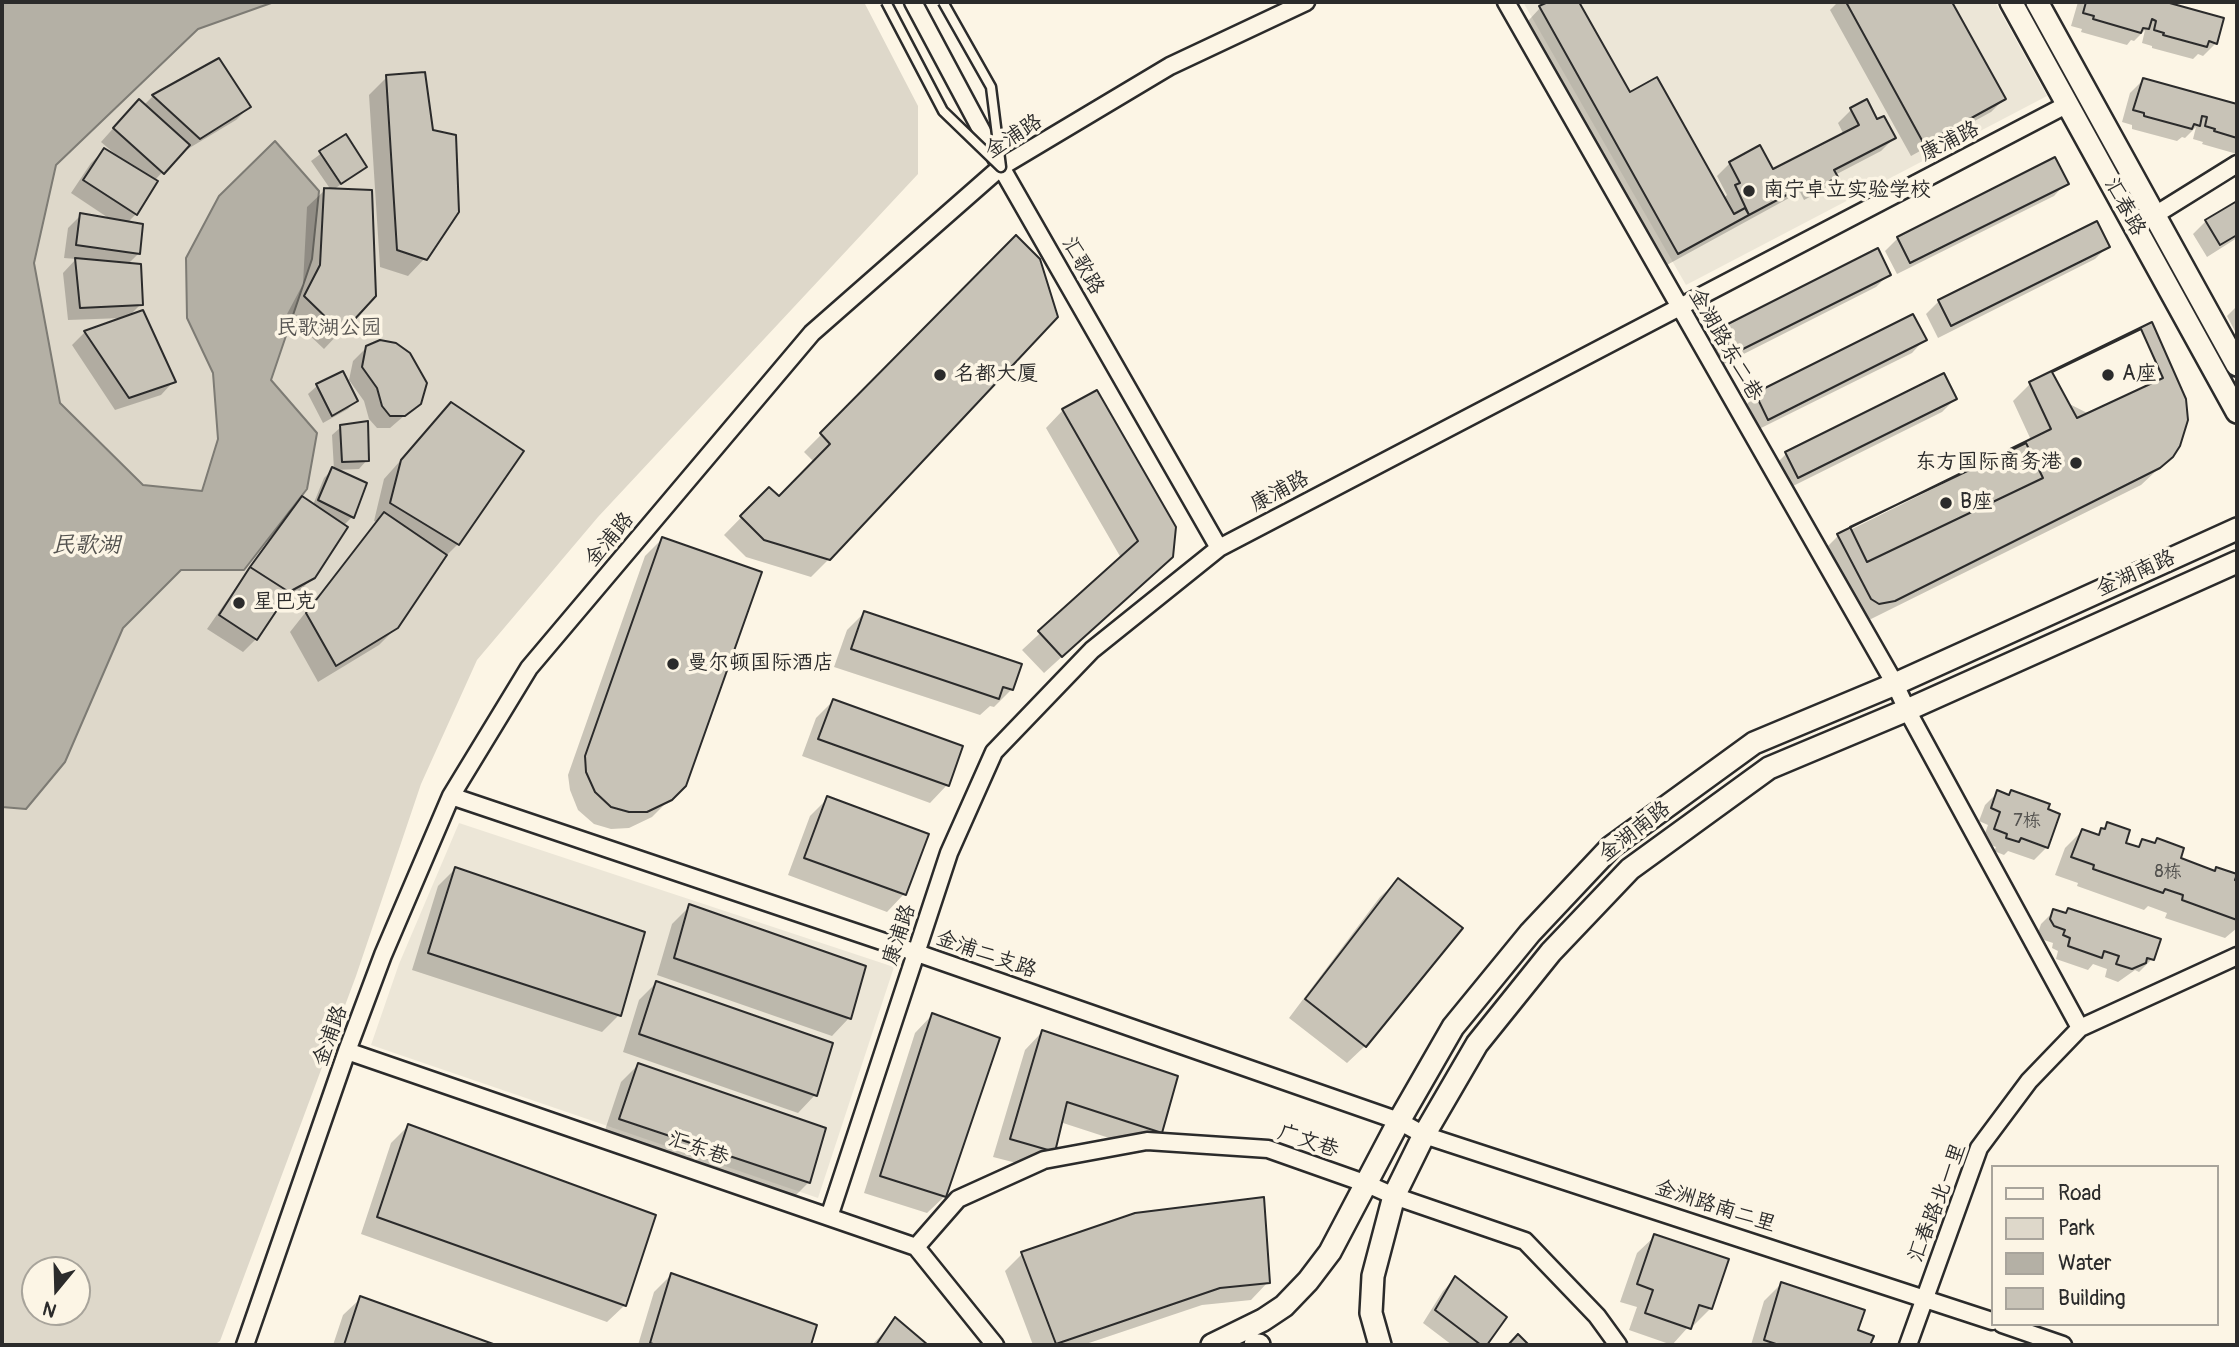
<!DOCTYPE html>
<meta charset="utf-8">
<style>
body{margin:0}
#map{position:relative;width:2239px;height:1347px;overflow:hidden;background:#fcf5e5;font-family:Pangolin,sans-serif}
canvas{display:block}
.frame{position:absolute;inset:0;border:4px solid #2b2b2b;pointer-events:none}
.legend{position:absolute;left:1991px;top:1165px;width:228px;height:161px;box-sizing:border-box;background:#fcf5e5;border:2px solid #a8a49b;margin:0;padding:9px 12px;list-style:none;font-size:21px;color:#2b2b2b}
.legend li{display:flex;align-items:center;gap:14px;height:35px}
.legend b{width:35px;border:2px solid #a8a49b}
.north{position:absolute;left:21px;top:1256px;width:70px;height:70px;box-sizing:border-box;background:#fcf5e5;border:2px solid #a8a49b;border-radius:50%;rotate:199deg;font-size:19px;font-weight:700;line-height:28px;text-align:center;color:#2b2b2b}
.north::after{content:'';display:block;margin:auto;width:24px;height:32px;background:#2b2b2b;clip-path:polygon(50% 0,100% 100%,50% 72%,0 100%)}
</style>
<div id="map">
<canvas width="2239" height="1347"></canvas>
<div class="frame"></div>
<ul class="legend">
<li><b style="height:9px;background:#fcf5e5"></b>Road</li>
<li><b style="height:19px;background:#ded8ca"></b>Park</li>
<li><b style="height:19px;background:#b4b0a5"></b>Water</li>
<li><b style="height:19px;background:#c8c3b7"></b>Building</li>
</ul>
<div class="north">N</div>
</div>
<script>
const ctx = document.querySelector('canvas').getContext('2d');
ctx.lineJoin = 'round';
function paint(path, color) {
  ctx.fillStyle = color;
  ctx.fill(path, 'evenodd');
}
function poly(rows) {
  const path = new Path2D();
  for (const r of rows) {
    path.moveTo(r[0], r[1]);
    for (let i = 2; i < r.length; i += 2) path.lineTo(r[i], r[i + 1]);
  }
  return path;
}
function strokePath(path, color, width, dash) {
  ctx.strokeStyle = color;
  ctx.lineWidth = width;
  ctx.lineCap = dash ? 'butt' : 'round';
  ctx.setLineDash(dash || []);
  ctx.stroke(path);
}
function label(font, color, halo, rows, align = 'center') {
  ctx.font = font + ' Pangolin,"LXGW WenKai TC",sans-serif';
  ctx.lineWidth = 7;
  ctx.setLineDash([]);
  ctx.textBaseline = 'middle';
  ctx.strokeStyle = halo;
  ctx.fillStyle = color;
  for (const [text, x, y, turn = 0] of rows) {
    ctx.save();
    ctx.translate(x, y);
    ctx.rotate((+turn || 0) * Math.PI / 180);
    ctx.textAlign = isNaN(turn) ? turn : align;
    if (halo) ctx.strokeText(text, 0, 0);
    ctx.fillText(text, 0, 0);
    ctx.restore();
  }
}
paint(poly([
 [1523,2,1995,2,2047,96,1686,285],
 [459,823,894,967,818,1198,371,1045,399,964]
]), '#ece6d7');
paint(poly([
 [2,2,864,2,918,106,918,174,598,517,477,660,421,784,356,976,220,1341,214,1345,2,1345],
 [35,1270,77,1270,77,1312,35,1312]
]), '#ded8ca');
const water = poly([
 [2,2,274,2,198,29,56,165,34,263,60,403,143,485,202,491,218,439,213,373,187,318,186,258,219,196,275,141,319,191,312,259,271,380,317,433,307,489,244,570,181,570,123,628,65,762,26,809,2,807,2,2]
]);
paint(water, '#b4b0a5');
strokePath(water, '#7d7b74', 2);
paint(poly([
 [1551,2,1577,2,1629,95,1723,199,1727,195,1717,176,1730,163,1772,172,1844,135,1838,123,1851,110,1866,101,1877,121,1894,138,1881,151,1835,175,1836,177,1823,190,1804,200,1800,192,1665,266,1528,21,1540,8],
 [1838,2,1950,2,2004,99,1991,112,1911,156,1830,10],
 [2078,2,2159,2,2222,19,2216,43,2203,56,2198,54,2193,59,2152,48,2152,46,2142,43,2145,30,2134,41,2131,40,2127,45,2081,32,2082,29,2071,26],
 [218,60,249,107,236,120,186,150,184,149,154,181,136,214,127,223,138,254,128,264,141,304,129,316,173,382,161,395,115,410,72,345,85,332,123,318,68,320,63,273,76,259,64,258,68,228,81,215,113,221,71,193,91,163,104,150,113,156,115,154,101,142,126,114,144,105,153,96],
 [387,77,431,131,425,258,408,276,380,267,369,95],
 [2143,80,2237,106,2237,154,2202,144,2203,142,2193,139,2196,127,2185,138,2182,137,2177,141,2132,129,2132,125,2122,122,2130,93],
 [345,136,365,167,333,190,341,331,324,349,287,314,303,284,307,207,325,190,331,190,311,161],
 [2066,183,2054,196,1897,274,1885,251,1898,238],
 [2237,203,2237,238,2207,257,2193,234,2206,221],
 [1016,238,829,559,811,577,746,557,724,535,769,489,779,498,814,462,804,452],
 [2108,246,2095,259,1938,338,1926,314,1939,301],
 [1889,274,1876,287,1720,366,1708,342,1721,329],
 [2237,306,2237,335,2227,316],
 [1924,340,1912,353,1755,431,1743,408,1756,395],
 [367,347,419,403,390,428,377,428,369,419,364,401,349,380,353,361],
 [342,373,356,400,348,409,323,423,308,394,317,386],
 [2030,384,2172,456,2141,485,1867,621,1821,553,1838,536,2031,440,2013,401],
 [1096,393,1153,574,1044,673,1022,650,1121,558,1046,428,1063,410],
 [1955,399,1942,412,1785,490,1773,467,1786,454],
 [451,404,458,544,441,561,397,627,379,645,318,682,290,632,377,522,374,521,384,479],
 [341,427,367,460,359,469,334,470,332,435],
 [332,470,352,517,343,526,313,577,300,591,281,600,256,639,243,652,207,629,289,511,302,498,313,505,324,478],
 [662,539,684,785,652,817,629,828,611,829,594,824,578,810,570,790,568,775,645,556],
 [864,613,1012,689,994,707,990,706,980,715,834,667,847,630],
 [833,701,947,785,930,803,802,756,816,718],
 [1998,792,2007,796,2011,792,2047,847,2034,860,2008,851,2004,855,1994,851,1996,847,1982,842,1988,825,1979,821,1985,805],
 [828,798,927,835,904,894,887,912,788,875,810,816],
 [2108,824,2124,844,2136,848,2143,841,2153,844,2157,840,2178,859,2213,872,2217,869,2237,882,2237,928,2225,938,2165,918,2167,913,2148,906,2144,910,2077,886,2078,883,2055,875,2065,848,2082,831,2096,836],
 [455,869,619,1015,602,1032,412,970,438,886],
 [1398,880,1365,1046,1347,1063,1289,1018,1380,897],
 [690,906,864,967,849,1018,832,1036,657,975,672,924],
 [2069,910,2152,959,2139,972,2135,970,2118,982,2105,977,2107,969,2093,964,2088,970,2056,959,2058,951,2052,948,2053,943,2041,939,2038,933,2041,924,2054,911,2064,915],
 [656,983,815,1095,798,1113,623,1052,639,1000],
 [932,1015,945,1196,927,1213,864,1193,915,1033],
 [1042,1032,1161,1132,1143,1149,1060,1122,1053,1151,1036,1168,993,1157,1025,1050],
 [638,1065,809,1182,791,1200,603,1136,621,1082],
 [408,1126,625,1305,607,1322,361,1234,391,1143],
 [1655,1236,1711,1308,1693,1326,1690,1325,1672,1345,1629,1330,1637,1307,1620,1302,1637,1253],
 [1022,1254,1268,1282,1251,1300,1202,1305,1083,1345,1033,1345,1005,1271],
 [671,1275,815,1326,809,1345,638,1345,654,1292],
 [1455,1278,1505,1317,1485,1345,1452,1345,1423,1323,1443,1291],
 [1781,1284,1856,1331,1872,1337,1869,1345,1751,1345,1764,1301],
 [361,1298,491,1345,333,1345,343,1315],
 [895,1320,925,1345,872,1345]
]), '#0003');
const building = poly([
 [1548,2,1579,2,1630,92,1657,77,1734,214,1745,208,1749,215,1678,254,1539,6,1548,2],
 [1846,2,1952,2,2006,99,1924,144,1846,2],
 [2086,2,2166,2,2224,18,2217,44,2209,41,2207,47,2163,35,2164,33,2154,30,2156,21,2152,19,2149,29,2143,28,2141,33,2093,19,2094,16,2083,13,2086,2],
 [219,58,251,107,200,139,152,95,219,58],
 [425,72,433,130,456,135,459,212,427,260,397,250,386,75,425,72],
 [2143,78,2237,104,2237,138,2214,131,2215,129,2205,126,2207,117,2202,116,2200,126,2194,124,2192,129,2144,116,2144,113,2133,110,2143,78],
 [139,99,190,145,164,174,113,128,139,99],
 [1867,99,1877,119,1884,116,1896,138,1834,170,1838,177,1817,188,1813,181,1749,215,1735,185,1740,183,1729,162,1760,145,1773,169,1859,125,1850,108,1867,99],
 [346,134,367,167,341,184,319,151,346,134],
 [104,148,158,181,137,215,83,180,104,148],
 [2055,157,2069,184,1910,263,1897,237,2055,157],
 [324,188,372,190,376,296,342,333,304,296,320,265,324,188],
 [2237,201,2237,235,2220,245,2205,220,2237,201],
 [80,213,143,224,140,254,76,245,80,213],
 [2097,221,2110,247,1951,326,1938,300,2097,221],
 [1016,235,1040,259,1058,317,830,560,764,540,740,516,769,487,779,496,830,444,820,433,1016,235],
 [1878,248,1891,275,1733,354,1720,328,1878,248],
 [75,258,141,264,143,305,80,308,75,258],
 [143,310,176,382,129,398,84,331,143,310],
 [1913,314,1927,340,1768,420,1755,393,1913,314],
 [2152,322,2186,399,2188,420,2180,446,2173,457,2160,468,1895,601,1879,604,1871,599,1837,534,2051,429,2029,382,2152,322],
 [2141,329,2163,378,2077,418,2052,372,2141,329],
 [380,340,396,343,410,353,427,383,421,404,405,416,390,416,382,406,377,388,362,367,366,346,380,340],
 [343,371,358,401,332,416,316,384,343,371],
 [1944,373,1957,399,1798,478,1785,452,1944,373],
 [1097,390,1176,527,1173,557,1062,657,1038,631,1138,541,1062,409,1097,390],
 [451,402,524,451,459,545,390,503,401,460,451,402],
 [368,421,369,461,342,462,340,425,368,421],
 [2026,443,2043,478,1867,562,1850,527,2026,443],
 [332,467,367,483,354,518,318,500,332,467],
 [302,496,348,527,315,578,289,592,250,567,302,496],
 [384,512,447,555,398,628,336,666,306,613,384,512],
 [662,537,762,572,686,786,672,800,647,812,629,812,611,807,595,792,586,772,585,756,662,537],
 [250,567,289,592,257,640,219,615,250,567],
 [864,611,1022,664,1013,690,1003,687,999,699,851,649,864,611],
 [833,699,963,746,949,786,818,739,833,699],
 [1997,790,2009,795,2011,790,2050,804,2048,809,2060,814,2048,848,2021,838,2019,842,2006,838,2007,834,1994,829,2000,812,1991,808,1997,790],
 [827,796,929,834,906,895,804,858,827,796],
 [2107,822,2130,830,2126,843,2139,847,2142,839,2155,843,2157,838,2184,848,2181,858,2215,871,2216,867,2237,874,2235,880,2237,881,2237,920,2182,900,2183,895,2165,889,2163,893,2093,869,2094,865,2071,857,2082,829,2099,835,2101,828,2105,829,2107,822],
 [455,867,645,932,621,1016,428,953,455,867],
 [1398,878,1463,928,1366,1047,1305,999,1398,878],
 [689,904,866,966,851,1019,674,958,689,904],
 [2068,908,2161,939,2154,960,2147,958,2146,963,2132,969,2116,964,2119,956,2104,951,2102,958,2068,946,2070,938,2063,935,2065,930,2054,926,2050,919,2053,909,2066,913,2068,908],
 [656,981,833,1043,817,1096,639,1034,656,981],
 [932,1013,1000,1038,946,1197,880,1176,932,1013],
 [1042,1030,1178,1076,1162,1133,1067,1102,1055,1152,1010,1139,1042,1030],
 [638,1063,826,1128,810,1183,619,1119,638,1063],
 [408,1124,656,1215,626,1306,377,1217,408,1124],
 [1264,1197,1270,1283,1220,1288,1056,1344,1021,1252,1135,1213,1264,1197],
 [1654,1234,1729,1259,1712,1309,1699,1305,1691,1329,1645,1313,1653,1290,1637,1284,1654,1234],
 [671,1273,817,1325,811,1345,656,1345,650,1343,671,1273],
 [1455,1276,1507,1317,1487,1345,1481,1345,1435,1310,1455,1276],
 [1781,1282,1865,1310,1858,1330,1874,1336,1870,1345,1779,1345,1764,1340,1781,1282],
 [360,1296,496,1345,344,1345,360,1296],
 [895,1317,928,1345,876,1345,895,1317],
 [1518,1334,1529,1345,1508,1345,1518,1334]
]);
paint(building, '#c8c3b7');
strokePath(building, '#2b2b2b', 2);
const minor = poly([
 [913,2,1001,167,1219,548],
 [1506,2,1895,684,1907,710,2080,1028],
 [2155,215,2237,164],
 [451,796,917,953,1399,1121,1424,1135,1992,1321],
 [347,1051,916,1247,995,1345],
 [829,1217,949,853,994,752,1092,650,1219,548,2068,104],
 [916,1247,958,1199,1044,1160,1147,1141,1268,1149,1367,1184,1394,1196,1525,1241,1597,1316,1618,1345],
 [2002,1324,2063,1345],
 [245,1345,347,1051,383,955,451,796,529,668,812,333,1001,167,1170,66,1306,2],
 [1908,1345,1979,1148,2029,1081,2080,1028,2237,956]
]);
const secondary = poly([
 [2011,2,2237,412],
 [2037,2,2237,365],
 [1212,1345,1263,1320,1284,1306,1308,1281,1330,1252,1399,1121,1453,1027,1530,933,1611,847,1754,743,1895,684,2237,529],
 [1255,1345,1259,1345],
 [1380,1345,1371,1313,1373,1276,1394,1196,1424,1135,1477,1044,1551,952,1630,869,1769,768,1907,710,2237,562]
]);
strokePath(minor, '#2b2b2b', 21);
strokePath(secondary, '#2b2b2b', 26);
strokePath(minor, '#fcf5e5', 16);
strokePath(secondary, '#fcf5e5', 21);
const serviceBridge = poly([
 [886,2,943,111,1001,167,991,87,943,2]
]);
strokePath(serviceBridge, '#2b2b2b', 13, []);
strokePath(serviceBridge, '#fcf5e5', 8);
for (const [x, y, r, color] of [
 [1749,191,7,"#2b2b2b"],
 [940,375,7,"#2b2b2b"],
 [2108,375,7,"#2b2b2b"],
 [2076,463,7,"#2b2b2b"],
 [1946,503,7,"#2b2b2b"],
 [239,603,7,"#2b2b2b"],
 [673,664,7,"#2b2b2b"]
]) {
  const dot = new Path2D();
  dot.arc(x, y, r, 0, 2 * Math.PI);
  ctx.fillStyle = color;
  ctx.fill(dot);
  strokePath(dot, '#fcf5e5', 2.5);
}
label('18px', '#52514e', null, [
 ["7栋",2027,821],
 ["8栋",2168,872]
]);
label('21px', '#2b2b2b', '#fcf5e5', [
 ["金浦路",1014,137,-33],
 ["康浦路",1950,142,-27],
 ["汇春路",2124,207,61],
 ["汇歌路",1082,266,60],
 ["金湖路东二巷",1725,345,60],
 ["康浦路",1280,492,-28],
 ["金浦路",610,540,-50],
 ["金湖南路",2136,574,-24],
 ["金湖南路",1635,832,-38],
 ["康浦路",900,935,-72],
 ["金浦二支路",986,955,19],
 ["金浦路",331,1036,-70],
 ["广文巷",1308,1142,18],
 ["汇东巷",698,1149,19],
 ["汇春路北一里",1938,1203,-69],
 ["金洲路南二里",1715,1207,18]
]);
label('21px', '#2b2b2b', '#fcf5e5', [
 ["南宁卓立实验学校",1763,191],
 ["名都大厦",954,375],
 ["A座",2122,375],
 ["东方国际商务港",2062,463,"right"],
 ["B座",1960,503],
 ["星巴克",253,603],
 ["曼尔顿国际酒店",687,664]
], 'left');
label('21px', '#585653', '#fcf5e5', [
 ["民歌湖公园",329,329]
]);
label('italic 23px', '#545350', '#fcf5e5', [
 ["民歌湖",86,546]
]);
</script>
